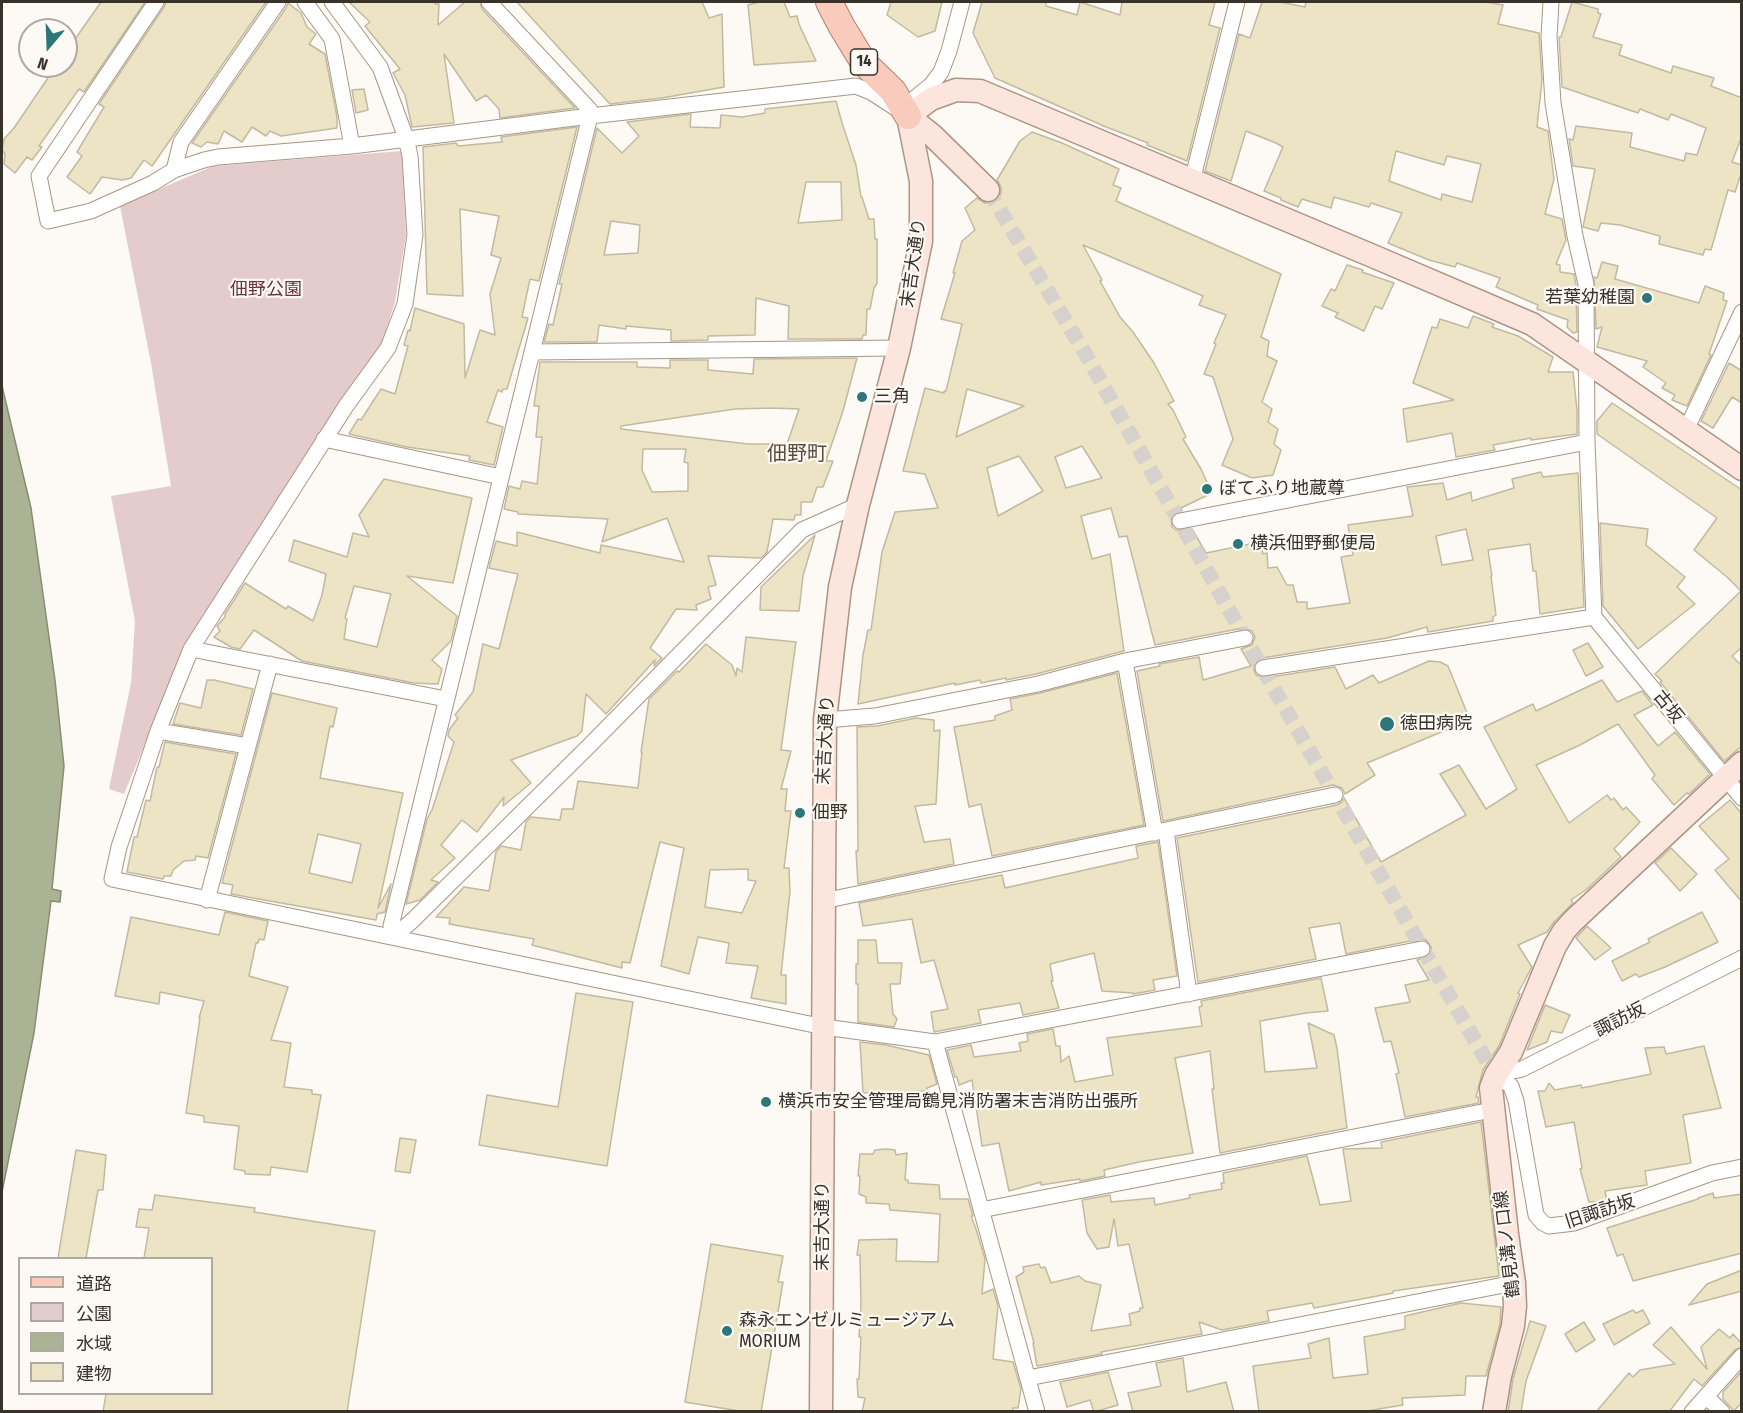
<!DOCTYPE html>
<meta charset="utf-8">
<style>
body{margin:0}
#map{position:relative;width:1743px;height:1413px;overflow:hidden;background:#fdf9f5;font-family:"Fira Sans Condensed","Noto Sans JP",sans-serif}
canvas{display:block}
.frame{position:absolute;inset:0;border:3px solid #39322a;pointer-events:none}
.legend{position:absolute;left:18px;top:1257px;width:195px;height:138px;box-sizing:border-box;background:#fdf9f5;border:2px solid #afa9a4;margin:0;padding:8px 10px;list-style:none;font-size:18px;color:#39322a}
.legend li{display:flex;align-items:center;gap:12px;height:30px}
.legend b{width:30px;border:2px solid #afa9a4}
.north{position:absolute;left:18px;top:18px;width:60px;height:60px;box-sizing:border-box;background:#fdf9f5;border:2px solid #afa9a4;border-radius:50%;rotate:199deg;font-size:16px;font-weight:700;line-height:24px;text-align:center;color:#39322a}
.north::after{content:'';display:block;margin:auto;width:21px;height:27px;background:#2d777b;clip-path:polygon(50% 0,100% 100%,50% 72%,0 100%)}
</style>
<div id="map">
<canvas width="1743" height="1413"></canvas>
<div class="frame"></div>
<ul class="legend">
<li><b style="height:8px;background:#f8cbbc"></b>道路</li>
<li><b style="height:16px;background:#e4cccd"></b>公園</li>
<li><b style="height:16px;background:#abb395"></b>水域</li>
<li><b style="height:16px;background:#ede4c5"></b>建物</li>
</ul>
<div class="north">N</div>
</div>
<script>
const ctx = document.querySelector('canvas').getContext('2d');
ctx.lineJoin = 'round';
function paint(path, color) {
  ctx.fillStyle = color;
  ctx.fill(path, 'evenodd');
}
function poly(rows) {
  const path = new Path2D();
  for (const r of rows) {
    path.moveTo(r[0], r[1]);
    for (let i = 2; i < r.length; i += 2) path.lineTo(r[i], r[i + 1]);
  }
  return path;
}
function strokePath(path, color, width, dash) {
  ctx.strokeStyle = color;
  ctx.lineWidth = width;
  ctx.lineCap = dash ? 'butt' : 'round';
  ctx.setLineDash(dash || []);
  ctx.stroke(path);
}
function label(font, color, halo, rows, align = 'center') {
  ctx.font = font + ' "Fira Sans Condensed","Noto Sans JP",sans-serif';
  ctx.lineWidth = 4.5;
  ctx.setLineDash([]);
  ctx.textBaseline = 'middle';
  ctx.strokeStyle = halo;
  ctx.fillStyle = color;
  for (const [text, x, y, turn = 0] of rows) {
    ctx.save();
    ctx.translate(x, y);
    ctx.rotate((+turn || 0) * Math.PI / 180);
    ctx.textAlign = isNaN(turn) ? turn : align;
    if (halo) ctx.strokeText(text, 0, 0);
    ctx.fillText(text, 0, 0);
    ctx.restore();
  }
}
paint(poly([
 [402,151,406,235,395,302,380,350,186,646,124,794,109,789,131,683,135,621,111,496,171,486,151,363,120,206,213,166]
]), '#e4cccd');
const water = poly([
 [2,386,31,508,55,680,64,766,52,889,61,891,60,902,51,901,34,1033,2,1192,2,386]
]);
paint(water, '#abb395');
strokePath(water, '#898c75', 1.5);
const building = poly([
 [101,2,145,2,84,92,79,89,39,146,42,147,32,160,27,157,15,173,4,164,5,154,2,150,4,139,14,128,56,66,66,66,66,52,101,2],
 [166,2,266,2,152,166,144,160,131,178,122,180,102,177,90,194,67,177,82,156,77,152,104,107,99,104,164,7,166,2],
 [349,2,435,2,435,4,439,4,438,25,465,2,480,2,482,9,575,108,500,118,499,109,486,95,476,101,444,54,454,123,412,127,405,95,393,73,400,69,365,26,370,22,349,2],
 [517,2,702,2,709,18,722,14,724,87,662,98,610,104,517,2],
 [759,2,784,2,790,17,797,16,799,24,816,61,754,65,748,5,759,2],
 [891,2,942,2,935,31,918,37,887,15,891,2],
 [982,2,1046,2,1046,6,1077,15,1080,2,1120,15,1122,2,1215,2,1209,25,1220,28,1187,161,1147,145,1148,143,1106,127,995,78,973,33,982,2],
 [1262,2,1280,2,1305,7,1306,2,1486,2,1503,5,1498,24,1539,33,1542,80,1537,127,1548,131,1554,179,1545,214,1562,219,1566,240,1556,264,1560,265,1560,272,1574,274,1576,285,1577,332,1573,333,1567,327,1568,320,1537,309,1538,305,1496,287,1500,278,1457,263,1455,267,1429,260,1388,243,1402,213,1371,203,1369,207,1334,197,1331,208,1302,199,1298,207,1281,200,1281,198,1264,191,1283,147,1276,143,1246,131,1231,181,1205,171,1239,34,1250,38,1262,2],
 [1396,151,1444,165,1447,156,1481,164,1472,202,1442,194,1441,200,1389,181,1396,151],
 [1572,2,1598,9,1598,13,1601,14,1593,37,1622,45,1619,55,1671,73,1673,66,1714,78,1711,86,1742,98,1742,136,1732,162,1742,165,1742,171,1735,192,1728,190,1711,250,1705,249,1703,255,1659,244,1660,236,1620,225,1601,223,1598,231,1583,227,1595,169,1573,166,1569,139,1573,140,1576,126,1632,133,1630,147,1684,161,1686,153,1697,155,1706,128,1671,114,1668,120,1640,109,1638,113,1562,87,1559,37,1561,37,1572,2],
 [288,3,301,13,307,27,316,34,309,44,325,54,337,117,337,128,281,136,270,131,266,136,252,127,242,142,224,131,218,144,207,142,201,147,192,143,286,8,288,3],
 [364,89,368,110,356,113,352,90,364,89],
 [836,101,842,123,856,165,861,197,862,197,869,219,874,219,875,239,877,239,877,283,874,288,870,309,867,309,866,335,863,335,862,339,788,339,789,306,756,298,755,335,708,336,708,340,671,341,671,330,626,326,626,329,599,325,597,342,544,342,549,324,553,325,562,284,559,284,597,128,622,153,639,136,627,122,691,114,690,127,720,128,721,115,742,117,765,113,765,109,836,101],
 [806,182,841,182,842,220,798,223,806,182],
 [611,221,640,225,638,253,604,255,611,221],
 [577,127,539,281,530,279,522,317,528,318,507,389,503,389,502,392,498,390,487,422,503,427,494,465,469,460,470,456,407,447,349,434,358,419,361,420,381,389,395,394,408,346,404,345,408,330,410,331,415,308,464,324,465,378,480,330,495,335,490,294,501,258,491,255,499,216,460,209,463,296,427,294,423,147,456,143,458,146,502,142,501,137,577,127],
 [1032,132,1062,143,1119,169,1113,185,1121,188,1116,201,1281,274,1261,337,1269,341,1267,356,1277,361,1262,402,1272,409,1268,422,1278,429,1274,444,1281,450,1273,475,1252,478,1222,465,1233,439,1213,377,1204,374,1216,344,1214,343,1226,315,1199,305,1203,296,1083,245,1102,280,1100,281,1120,317,1133,332,1154,363,1174,401,1168,404,1173,410,1186,437,1183,439,1201,469,1212,493,1181,508,1182,511,1174,513,1171,518,1172,527,1176,530,1192,529,1206,553,1260,542,1263,554,1267,553,1268,568,1277,567,1287,585,1293,585,1297,602,1307,602,1307,609,1350,603,1341,557,1353,555,1348,525,1413,516,1407,487,1443,483,1447,500,1471,492,1472,501,1514,488,1512,479,1541,472,1543,477,1578,473,1584,607,1540,614,1536,571,1533,571,1530,544,1488,550,1492,576,1491,576,1496,615,1493,617,1493,621,1428,632,1427,627,1387,638,1262,658,1256,661,1254,665,1254,670,1256,675,1264,678,1335,667,1346,689,1373,675,1379,683,1429,661,1440,662,1448,666,1470,720,1367,763,1375,775,1345,794,1342,788,1333,785,1163,821,1137,671,1160,666,1159,664,1199,657,1203,680,1251,666,1241,649,1252,645,1255,637,1252,631,1243,628,1155,645,1127,536,1119,537,1111,508,1081,516,1092,559,1110,554,1124,651,1036,674,1006,680,1006,678,981,683,980,680,955,685,955,683,858,704,863,655,868,630,871,630,882,552,895,512,938,508,925,474,903,471,925,388,944,393,944,391,946,391,962,324,941,319,955,273,953,273,962,241,975,230,965,208,977,198,985,203,992,203,998,199,1001,193,1001,187,997,180,1020,141,1032,132],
 [967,389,1024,406,956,437,967,389],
 [1082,446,1102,478,1066,488,1055,457,1082,446],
 [1019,456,1043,491,998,516,987,468,1019,456],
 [1466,529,1473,560,1442,565,1436,536,1466,529],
 [1602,262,1618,266,1615,279,1699,303,1705,286,1724,293,1723,300,1727,301,1709,354,1711,355,1687,406,1672,400,1675,395,1662,388,1666,383,1643,367,1647,361,1597,347,1602,327,1596,329,1594,277,1597,278,1602,262],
 [1347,265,1363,270,1362,272,1394,283,1382,309,1375,306,1364,331,1335,317,1338,313,1322,306,1331,289,1335,291,1347,265],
 [1473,316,1494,324,1492,327,1518,336,1553,357,1548,372,1573,372,1577,410,1577,434,1531,440,1531,438,1493,445,1495,450,1456,457,1452,433,1407,442,1403,409,1454,400,1413,383,1432,327,1437,328,1440,319,1468,328,1473,316],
 [857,358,843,411,826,461,833,461,823,487,817,487,812,502,801,502,801,515,795,515,794,520,773,519,767,552,761,558,708,556,716,585,708,587,711,599,696,605,697,610,676,609,650,648,662,658,654,666,655,660,606,714,586,694,582,731,577,736,511,760,531,783,503,806,504,797,477,832,462,820,441,845,455,858,431,880,438,882,420,900,406,904,427,819,432,810,454,742,448,736,449,730,458,718,455,715,473,692,483,644,499,649,509,609,518,574,489,568,496,541,517,546,517,532,600,553,601,545,684,562,667,518,602,542,608,519,518,514,518,512,504,509,509,486,520,489,522,481,537,484,542,437,536,437,539,406,534,406,540,362,637,362,637,367,670,368,670,360,708,360,708,370,753,374,754,359,857,358],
 [771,408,799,409,787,444,748,444,621,429,621,426,735,409,771,408],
 [643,449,686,449,684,462,688,463,688,491,652,492,642,470,643,449],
 [1729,363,1742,371,1742,403,1732,397,1713,428,1701,421,1729,363],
 [1612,403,1742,490,1742,647,1732,656,1742,666,1742,746,1724,761,1660,682,1662,681,1655,674,1741,591,1727,577,1694,550,1717,518,1597,434,1597,421,1612,403],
 [384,479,472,498,453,583,407,576,457,616,451,641,432,660,442,669,438,684,414,683,302,661,254,630,240,649,231,647,214,637,220,631,217,626,225,617,225,614,245,583,286,609,288,606,313,621,322,595,326,574,289,561,294,540,347,557,353,533,369,537,359,515,384,479],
 [354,586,391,594,377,647,344,639,347,619,345,618,354,586],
 [1600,523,1648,529,1646,545,1685,577,1677,587,1695,604,1638,649,1603,606,1600,523],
 [815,535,803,576,799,611,760,610,761,587,815,535],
 [746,637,796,642,781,750,791,751,781,789,787,789,785,811,791,811,784,868,789,868,790,891,781,975,786,975,786,1004,751,998,758,966,726,963,729,943,698,937,689,974,661,966,684,848,660,842,630,963,622,962,622,968,532,945,534,939,449,924,450,918,436,917,464,887,489,891,496,852,501,846,521,850,526,822,531,817,560,820,562,809,573,809,578,781,638,788,642,752,641,752,649,699,677,671,679,672,706,644,732,665,736,676,737,668,742,672,746,637],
 [748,869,748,880,756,881,742,913,705,907,710,870,748,869],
 [1588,643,1603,667,1586,676,1573,650,1588,643],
 [1117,673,1144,825,992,856,981,804,969,807,954,727,995,720,995,716,1012,710,1010,699,1040,693,1117,673],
 [207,680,214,680,253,689,241,735,173,724,180,703,201,708,207,680],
 [1602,680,1617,702,1642,691,1653,705,1634,715,1658,746,1675,732,1710,774,1689,794,1687,793,1674,805,1652,779,1655,775,1618,724,1580,745,1536,765,1569,823,1607,795,1611,800,1614,798,1623,810,1626,807,1640,822,1614,849,1621,857,1587,889,1571,900,1573,903,1554,922,1547,932,1518,945,1532,967,1518,993,1520,994,1499,1046,1483,1070,1476,1097,1478,1097,1479,1103,1405,1117,1396,1074,1399,1073,1391,1041,1384,1042,1375,1008,1410,1002,1405,985,1429,980,1417,960,1428,957,1431,953,1431,947,1426,940,1420,939,1346,954,1340,923,1309,928,1316,959,1198,982,1177,838,1337,805,1342,802,1344,798,1381,862,1466,815,1440,774,1459,765,1486,809,1517,789,1484,727,1533,704,1536,711,1602,680],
 [272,693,337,708,333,727,330,726,320,778,403,793,378,908,391,884,385,912,377,914,376,920,231,894,233,885,222,883,272,693],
 [318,834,361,844,352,883,309,873,318,834],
 [916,718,934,720,934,731,940,730,936,804,915,806,924,842,950,839,954,864,858,884,856,851,858,851,857,727,877,726,916,718],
 [165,742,236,754,208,858,196,856,195,860,184,861,173,870,171,876,164,876,163,879,127,872,134,837,137,837,146,800,150,801,157,767,159,767,165,742],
 [1730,800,1742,814,1742,902,1715,870,1729,859,1699,826,1730,800],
 [1158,842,1177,976,1153,980,1155,990,1133,994,1133,993,1102,991,1094,953,1050,964,1053,981,1051,981,1059,1008,1023,1015,1020,1003,978,1010,981,1023,934,1032,931,1012,948,1009,934,960,921,963,912,919,863,926,859,903,1002,875,1005,888,1138,858,1136,846,1158,842],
 [1671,848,1697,874,1680,891,1655,863,1671,848],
 [225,912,268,921,264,940,259,939,258,943,256,943,249,976,288,987,271,1040,291,1043,284,1087,312,1090,312,1094,321,1095,307,1172,271,1167,270,1175,245,1174,245,1171,234,1169,239,1126,204,1122,204,1116,186,1113,200,1018,199,1018,204,1001,160,992,159,1004,115,996,131,917,219,935,225,912],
 [1702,912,1718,942,1665,967,1639,977,1636,974,1622,981,1612,961,1650,942,1648,939,1702,912],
 [1587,926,1611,948,1595,960,1576,938,1587,926],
 [858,940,876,940,878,963,902,963,900,984,890,984,893,1014,897,1019,894,1027,858,1022,858,984,856,984,856,964,858,964,858,940],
 [1321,978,1328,1011,1306,1013,1260,1021,1265,1072,1317,1068,1308,1023,1334,1035,1337,1048,1347,1128,1220,1153,1212,1089,1214,1089,1210,1051,1175,1058,1193,1153,1139,1162,1104,1170,1105,1176,1080,1181,1080,1179,1041,1185,1041,1182,1009,1191,999,1143,982,1146,972,1080,959,1085,957,1077,955,1077,947,1050,971,1045,974,1057,1021,1051,1019,1043,1028,1041,1027,1034,1053,1029,1056,1046,1060,1046,1061,1062,1069,1056,1075,1082,1113,1075,1107,1038,1202,1026,1199,1007,1202,1006,1201,1001,1321,978],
 [576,993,633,1002,607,1166,479,1145,487,1095,558,1107,576,993],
 [1545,1005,1570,1015,1562,1033,1551,1031,1547,1042,1527,1050,1545,1005],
 [860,1042,886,1045,929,1055,937,1084,927,1088,927,1091,863,1093,860,1042],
 [1704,1046,1721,1108,1683,1115,1691,1163,1645,1171,1647,1185,1605,1191,1607,1201,1589,1202,1580,1169,1582,1168,1574,1122,1546,1127,1538,1091,1545,1091,1549,1083,1555,1090,1581,1085,1582,1088,1651,1074,1645,1048,1664,1047,1666,1054,1704,1046],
 [1481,1122,1499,1276,1393,1291,1393,1293,1314,1308,1312,1303,1267,1311,1269,1321,1222,1330,1199,1322,1202,1334,1101,1352,1102,1354,1037,1366,1033,1343,1034,1343,1016,1277,1024,1272,1023,1267,1039,1264,1041,1268,1045,1267,1051,1283,1079,1276,1085,1281,1101,1285,1091,1331,1131,1325,1129,1314,1140,1311,1140,1308,1143,1308,1129,1244,1118,1246,1114,1219,1109,1247,1097,1249,1087,1233,1082,1200,1110,1195,1111,1202,1154,1198,1155,1205,1190,1198,1189,1195,1222,1189,1221,1183,1224,1183,1223,1173,1307,1156,1320,1205,1351,1201,1343,1149,1382,1148,1381,1142,1481,1122],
 [400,1138,416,1140,410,1173,395,1171,400,1138],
 [886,1149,895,1150,896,1155,907,1153,905,1180,908,1180,908,1183,939,1185,940,1199,968,1199,973,1216,971,1216,976,1229,985,1259,982,1294,993,1289,998,1306,993,1359,1013,1362,1021,1389,1018,1408,1013,1408,1012,1412,862,1412,865,1398,858,1397,857,1379,859,1379,861,1337,859,1337,861,1305,860,1255,857,1255,859,1240,897,1239,896,1261,938,1262,940,1214,890,1210,889,1204,866,1203,866,1197,859,1194,860,1176,858,1176,860,1154,873,1154,875,1150,886,1149],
 [76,1150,106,1155,103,1190,98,1190,86,1258,58,1258,76,1150],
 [1713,1193,1714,1198,1742,1194,1742,1253,1633,1281,1623,1254,1617,1256,1607,1228,1698,1199,1698,1198,1713,1193],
 [155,1195,255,1208,254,1212,375,1231,347,1412,103,1412,106,1394,212,1394,212,1258,144,1258,149,1228,136,1227,139,1209,152,1210,155,1195],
 [711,1244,783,1256,778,1282,783,1282,761,1412,745,1412,685,1402,711,1244],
 [1742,1270,1742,1291,1689,1305,1707,1284,1742,1270],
 [1461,1303,1501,1307,1500,1324,1486,1376,1466,1376,1465,1395,1402,1398,1403,1405,1361,1412,1259,1412,1253,1366,1311,1358,1308,1344,1329,1338,1333,1378,1368,1374,1364,1337,1405,1329,1405,1316,1461,1303],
 [1633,1310,1636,1313,1643,1310,1650,1323,1614,1345,1603,1324,1633,1310],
 [1530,1321,1546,1326,1526,1381,1521,1412,1508,1412,1513,1379,1530,1321],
 [1584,1322,1595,1340,1576,1352,1565,1334,1584,1322],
 [1671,1327,1707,1369,1701,1347,1719,1329,1730,1338,1733,1334,1742,1344,1742,1347,1735,1350,1702,1386,1694,1379,1669,1412,1596,1412,1629,1373,1633,1377,1640,1370,1675,1364,1653,1345,1671,1327],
 [1183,1358,1187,1392,1226,1382,1234,1412,1133,1412,1128,1393,1161,1386,1156,1363,1183,1358],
 [1742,1371,1742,1402,1734,1411,1723,1399,1723,1392,1742,1371],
 [1108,1372,1118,1405,1094,1412,1090,1400,1067,1407,1060,1382,1108,1372]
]);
paint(building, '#ede4c5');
strokePath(building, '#c1baa1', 1.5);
strokePath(poly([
 [988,190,1086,355,1245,638,1489,1065]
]), '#d6d1cc', 15, [15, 8]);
const street = poly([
 [156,2,39,176,48,221,91,211,153,183,174,170,204,160,218,157,352,146,590,116,856,86,871,92,908,116,909,106,915,98,931,85,941,72,949,51,962,2],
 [305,2,332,39,352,146],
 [332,2,380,67,406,138,410,156,415,235,405,304,388,348,346,406,191,649,158,731,119,847,112,879,824,1027,935,1042,1422,949],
 [489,2,590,110,590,116,391,926,393,937,412,921,588,747,802,530,858,505],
 [1551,2,1549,37,1553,103,1575,236,1586,284,1587,442,1594,617],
 [174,170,181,142,278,2],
 [1192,181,1237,2],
 [532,352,899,348],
 [1686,430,1742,312],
 [324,439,501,477],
 [1180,521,1587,442],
 [1594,617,1742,798],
 [191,649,446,699],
 [1125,661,1155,833],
 [1263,668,1594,617],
 [825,720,875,716,1038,684,1125,661,1245,638],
 [158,731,248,746],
 [1166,831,1189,994],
 [207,900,270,664],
 [823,901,1335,795],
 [935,1042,1037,1412],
 [1496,1075,1511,1086,1516,1101,1536,1215,1543,1223,1549,1226,1574,1223,1712,1173,1742,1167],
 [1496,1075,1522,1069,1742,958],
 [981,1210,1492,1110],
 [1028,1378,1514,1283],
 [1706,1396,1722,1412],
 [1692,1412,1742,1356]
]);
const secondary = poly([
 [908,116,931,99,956,90,980,91,1375,257,1532,324,1742,469],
 [908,116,932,135,988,190],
 [821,1412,825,720,840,587,858,505,899,348,921,241,921,181,908,116],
 [1494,1412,1500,1376,1513,1326,1515,1306,1514,1283,1507,1234,1491,1088,1496,1075,1511,1052,1555,946,1564,931,1573,921,1742,763]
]);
const primary = poly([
 [829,2,842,27,864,63,893,91,908,116]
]);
strokePath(street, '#a99683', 17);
strokePath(secondary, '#a99683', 25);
strokePath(primary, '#b37f6c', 28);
strokePath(street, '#fff', 15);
strokePath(secondary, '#fce5dd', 22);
strokePath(primary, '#f8cbbc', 26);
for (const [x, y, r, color] of [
 [1647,298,6,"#2d777b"],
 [862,397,6,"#2d777b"],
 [1207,489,6,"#2d777b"],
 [1238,544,6,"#2d777b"],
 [1387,724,8,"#2d777b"],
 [800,813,6,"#2d777b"],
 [766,1102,6,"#2d777b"],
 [727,1331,6,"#2d777b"]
]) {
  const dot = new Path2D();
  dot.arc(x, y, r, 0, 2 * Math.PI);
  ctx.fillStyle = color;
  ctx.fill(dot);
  strokePath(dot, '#fdf9f5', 2);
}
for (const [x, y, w] of [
 [864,62,27]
]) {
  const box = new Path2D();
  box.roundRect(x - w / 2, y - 13, w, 26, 4.5);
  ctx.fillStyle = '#fdf9f5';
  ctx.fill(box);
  strokePath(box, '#39322a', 1.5);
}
label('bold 16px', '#39322a', null, [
 ["14",864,62]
]);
label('18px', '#39322a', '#fdf9f5', [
 ["末吉大通り",914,263,-82],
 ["古坂",1668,707,51],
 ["末吉大通り",826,740,-87],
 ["諏訪坂",1620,1020,-27],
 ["旧諏訪坂",1600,1212,-18],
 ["末吉大通り",823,1226,-90],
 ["鶴見溝ノ口線",1508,1244,-97]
]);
label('18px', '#67353b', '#fdf9f5', [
 ["佃野公園",266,290]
]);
label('18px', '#39322a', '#fdf9f5', [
 ["若葉幼稚園",1635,298,"right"],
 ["三角",874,397],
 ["ぼてふり地蔵尊",1219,489],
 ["横浜佃野郵便局",1250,544],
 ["徳田病院",1400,724],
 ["佃野",812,813],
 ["横浜市安全管理局鶴見消防署末吉消防出張所",778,1102],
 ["森永エンゼルミュージアム",739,1321],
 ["MORIUM",739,1342]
], 'left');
label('20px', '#5c4b3b', '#fdf9f5', [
 ["佃野町",797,454]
]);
</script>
